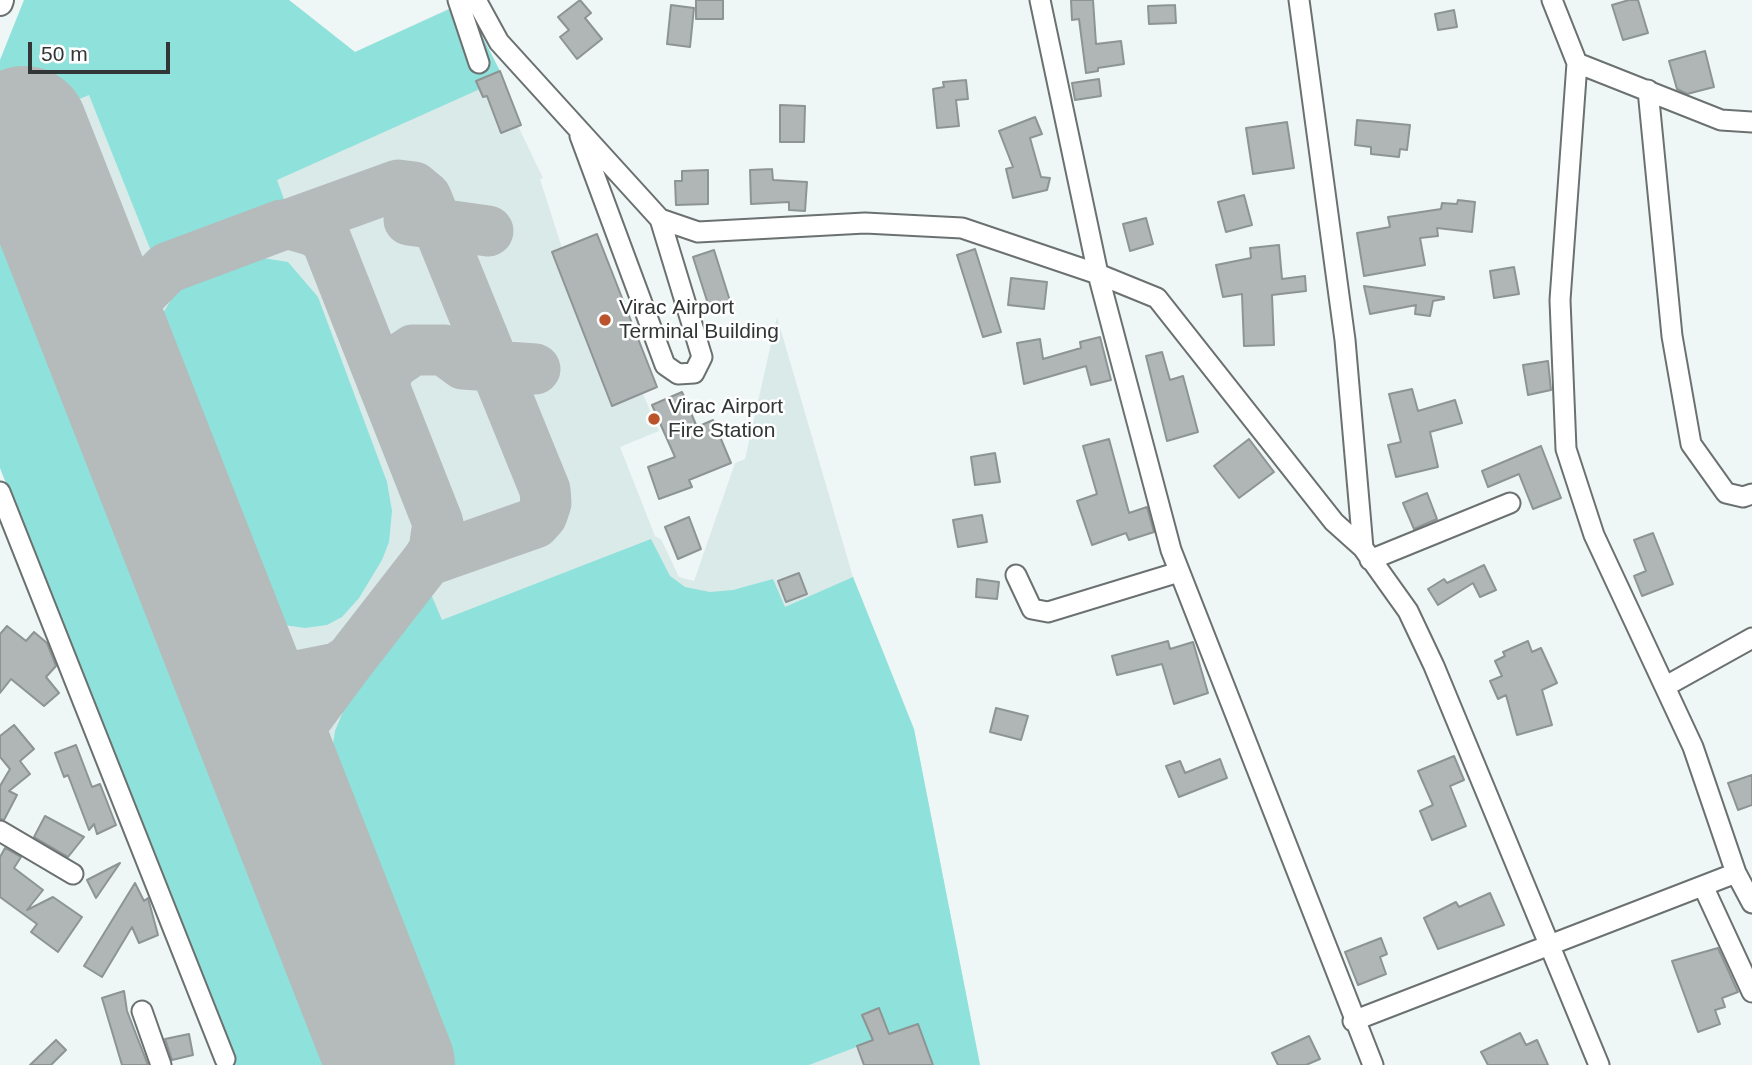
<!DOCTYPE html>
<style>
body{margin:0}
#map{position:relative;width:1752px;height:1065px;overflow:hidden;background:#eff6f6;font-family:Arial,sans-serif}
canvas{display:block}
.scale{position:absolute;left:28px;top:42px;width:142px;height:32px;box-sizing:border-box;border:4px solid #333636;border-top:0;padding-left:9px;font-size:21px;line-height:24px;white-space:nowrap;color:#333636;-webkit-text-stroke:5px #fff;paint-order:stroke}
</style>
<div id="map">
<canvas width="1752" height="1065"></canvas>
<div class="scale">50 m</div>
</div>
<script>
const ctx = document.querySelector('canvas').getContext('2d');
ctx.lineJoin = 'round';
function paint(path, color) {
  ctx.fillStyle = color;
  ctx.fill(path, 'evenodd');
}
function poly(rows) {
  const path = new Path2D();
  for (const r of rows) {
    path.moveTo(r[0], r[1]);
    for (let i = 2; i < r.length; i += 2) path.lineTo(r[i], r[i + 1]);
  }
  return path;
}
function strokePath(path, color, width, dash) {
  ctx.strokeStyle = color;
  ctx.lineWidth = width;
  ctx.lineCap = dash ? 'butt' : 'round';
  ctx.setLineDash(dash || []);
  ctx.stroke(path);
}
function label(font, color, halo, rows, align = 'center') {
  ctx.font = font + ' Arial,sans-serif';
  ctx.lineWidth = 5;
  ctx.setLineDash([]);
  ctx.textBaseline = 'middle';
  ctx.strokeStyle = halo;
  ctx.fillStyle = color;
  for (const [text, x, y, turn = 0] of rows) {
    ctx.save();
    ctx.translate(x, y);
    ctx.rotate((+turn || 0) * Math.PI / 180);
    ctx.textAlign = isNaN(turn) ? turn : align;
    if (halo) ctx.strokeText(text, 0, 0);
    ctx.fillText(text, 0, 0);
    ctx.restore();
  }
}
paint(poly([
 [24,0,289,0,355,52,450,8,508,93,521,125,518,126,543,178,540,179,562,248,597,234,657,388,643,394,659,431,620,447,655,536,661,539,679,577,694,581,735,463,745,459,777,317,853,577,914,729,980,1065,235,1065,0,468,0,60]
]), '#daeae9');
paint(poly([
 [24,0,289,0,355,52,465,2,500,71,476,81,480,89,277,180,286,205,151,251,89,95,0,132,0,60],
 [0,214,26,283,42,276,347,1065,235,1065,0,468],
 [263,258,288,262,318,297,387,482,392,511,389,542,382,560,359,598,342,617,327,625,305,628,284,625,250,596,159,357,162,315,175,293,196,279,235,264],
 [651,539,670,576,685,587,710,592,733,590,773,579,785,607,853,577,914,729,980,1065,933,1065,917,1024,809,1065,435,1065,333,801,329,770,335,731,344,709,431,594,442,620]
]), '#8fe1db');
strokePath(poly([
 [409,220,488,231],
 [290,224,398,185,414,187,426,197,437,224,545,490,546,503,542,515,535,523,427,561],
 [104,332,167,268,282,225,290,224,314,231,326,239,438,523,434,550,427,561,350,660,337,668,297,676,275,671,226,645],
 [383,384,391,365,413,350,444,350,463,364,535,369],
 [287,799,286,763,298,730,350,660]
]), '#b5baba', 51);
strokePath(poly([
 [24,130,391,1065]
]), '#b5baba', 128);
const building = poly([
 [580,0,591,13,585,18,602,39,577,59,560,37,569,30,558,17,580,0],
 [696,0,723,0,723,19,696,19,696,0],
 [1071,0,1093,0,1096,44,1121,41,1124,64,1098,68,1098,71,1086,73,1079,19,1072,20,1071,0],
 [1629,0,1638,0,1648,33,1623,40,1612,5,1629,0],
 [671,5,694,8,690,47,667,44,671,5],
 [1175,5,1176,23,1149,24,1148,6,1175,5],
 [1454,10,1457,27,1438,30,1435,14,1454,10],
 [1705,51,1714,87,1687,94,1677,89,1669,61,1705,51],
 [500,71,521,125,501,133,487,96,483,97,476,81,500,71],
 [1099,79,1101,96,1075,100,1072,83,1099,79],
 [966,80,968,99,956,100,959,126,937,128,933,89,944,87,943,82,966,80],
 [780,105,805,106,804,142,780,142,780,105],
 [1035,117,1042,134,1030,138,1041,177,1050,178,1047,190,1013,198,1006,169,1013,167,999,131,1035,117],
 [1357,120,1410,125,1407,150,1400,149,1399,157,1371,154,1371,147,1355,145,1357,120],
 [1287,122,1294,168,1253,174,1246,128,1287,122],
 [772,169,773,180,807,182,805,211,789,210,789,202,751,204,750,170,772,169],
 [708,170,708,204,676,205,675,181,682,181,682,171,708,170],
 [1244,195,1252,225,1226,232,1218,202,1244,195],
 [1458,200,1475,202,1472,232,1437,228,1438,236,1420,238,1425,265,1364,276,1357,233,1390,227,1388,217,1441,209,1442,203,1457,204,1458,200],
 [1146,218,1153,244,1130,251,1123,224,1146,218],
 [597,234,657,387,612,406,552,252,597,234],
 [1279,245,1282,279,1305,276,1306,291,1272,295,1274,345,1244,346,1242,294,1223,297,1216,265,1251,258,1250,248,1279,245],
 [975,249,1001,332,983,337,957,255,975,249],
 [714,250,730,301,709,307,693,257,714,250],
 [1514,267,1519,294,1494,298,1490,271,1514,267],
 [1011,278,1047,282,1044,309,1008,305,1011,278],
 [1364,286,1444,297,1444,299,1433,301,1430,316,1415,314,1416,305,1370,314,1364,286],
 [1100,337,1111,380,1091,385,1086,366,1024,384,1017,343,1040,339,1043,359,1081,348,1080,342,1100,337],
 [1162,352,1170,380,1183,376,1198,432,1167,441,1146,356,1162,352],
 [1548,361,1551,390,1528,395,1523,365,1548,361],
 [1412,389,1418,411,1455,400,1462,423,1430,432,1438,467,1396,477,1388,445,1401,442,1389,394,1412,389],
 [682,392,697,427,713,420,731,463,689,480,692,487,659,499,648,467,675,457,652,405,682,392],
 [1109,439,1129,513,1147,507,1154,532,1129,540,1126,533,1092,545,1077,501,1097,494,1083,446,1109,439],
 [1249,439,1274,472,1239,498,1214,466,1249,439],
 [1541,446,1561,498,1533,509,1519,474,1488,487,1482,471,1541,446],
 [995,453,1000,482,975,485,971,457,995,453],
 [1427,493,1437,519,1414,529,1403,503,1427,493],
 [982,515,987,542,958,547,953,520,982,515],
 [689,517,701,549,678,559,665,527,689,517],
 [1653,533,1673,584,1642,596,1634,576,1646,571,1634,540,1653,533],
 [1484,565,1496,590,1480,597,1473,583,1438,605,1428,589,1444,579,1447,583,1484,565],
 [799,573,807,594,786,602,778,581,799,573],
 [977,579,999,582,997,599,976,597,977,579],
 [7,626,26,641,34,632,47,643,56,666,46,677,59,693,44,706,11,679,0,693,0,634,7,626],
 [1168,641,1170,649,1193,642,1208,693,1174,704,1162,664,1117,675,1112,656,1168,641],
 [1528,641,1532,652,1541,648,1557,683,1542,690,1552,725,1517,735,1506,695,1498,699,1490,681,1502,676,1495,661,1505,656,1503,652,1528,641],
 [996,708,1028,716,1021,740,990,732,996,708],
 [14,725,34,749,20,761,30,774,9,791,17,795,4,820,0,819,0,786,10,769,0,757,0,736,14,725],
 [76,745,92,787,100,784,116,825,97,834,94,824,89,830,68,775,64,777,55,753,76,745],
 [1454,756,1464,780,1450,786,1466,826,1432,840,1420,811,1433,805,1418,771,1454,756],
 [1220,759,1227,778,1179,797,1166,766,1180,761,1185,773,1220,759],
 [1752,775,1752,805,1738,810,1728,783,1752,775],
 [45,816,84,837,68,857,34,837,45,816],
 [5,848,21,857,14,868,43,890,27,910,53,897,82,917,58,952,31,932,37,924,0,897,0,857,5,848],
 [120,863,96,898,87,880,120,863],
 [135,883,144,901,148,898,158,935,139,943,132,927,102,977,84,966,135,883],
 [1490,893,1504,925,1438,949,1424,918,1456,902,1459,907,1490,893],
 [1381,938,1387,954,1380,957,1386,974,1358,985,1345,952,1381,938],
 [1718,948,1738,992,1722,998,1725,1007,1715,1010,1720,1024,1698,1032,1672,961,1718,948],
 [124,991,127,1011,148,1065,122,1065,102,998,124,991],
 [879,1008,889,1034,918,1024,933,1065,864,1065,857,1046,873,1040,862,1015,879,1008],
 [1520,1033,1526,1045,1537,1040,1548,1065,1488,1065,1481,1052,1520,1033],
 [189,1034,193,1055,172,1060,165,1039,189,1034],
 [1309,1036,1320,1059,1306,1065,1278,1065,1272,1053,1309,1036],
 [56,1040,66,1050,51,1065,30,1065,56,1040]
]);
paint(building, '#afb6b5');
strokePath(building, '#8d9493', 2);
const minor = poly([
 [458,0,479,63],
 [476,0,499,42,660,219,698,232,865,223,962,228,1098,274,1157,298,1334,522,1363,548,1408,611,1434,666,1599,1065],
 [1040,0,1098,274,1171,550,1373,1065],
 [1299,0,1345,340,1363,548],
 [1552,0,1577,63,1560,300,1566,449,1594,535,1693,747,1736,873,1752,903],
 [1577,63,1721,120,1752,122],
 [1648,90,1672,336,1691,444,1726,493,1743,497,1752,494],
 [580,136,665,365,678,374,694,373,702,357,660,219],
 [0,492,225,1059],
 [1370,560,1510,503],
 [1016,575,1032,609,1048,612,1179,572],
 [1666,686,1752,638],
 [0,831,73,874],
 [1703,886,1752,992],
 [142,1011,161,1065],
 [1353,1021,1736,873]
]);
const major = poly([
 [0,3,1,0]
]);
strokePath(minor, '#6b7170', 23);
strokePath(major, '#6b7170', 28);
strokePath(minor, '#fff', 19);
strokePath(major, '#fff', 24);
for (const [x, y, r, color] of [
 [605,320,7,"#bb532d"],
 [654,419,7,"#bb532d"]
]) {
  const dot = new Path2D();
  dot.arc(x, y, r, 0, 2 * Math.PI);
  ctx.fillStyle = color;
  ctx.fill(dot);
  strokePath(dot, '#fff', 2.5);
}
label('21px', '#333636', '#fff', [
 ["Virac Airport",619,308],
 ["Terminal Building",619,332],
 ["Virac Airport",668,407],
 ["Fire Station",668,431]
], 'left');
</script>
